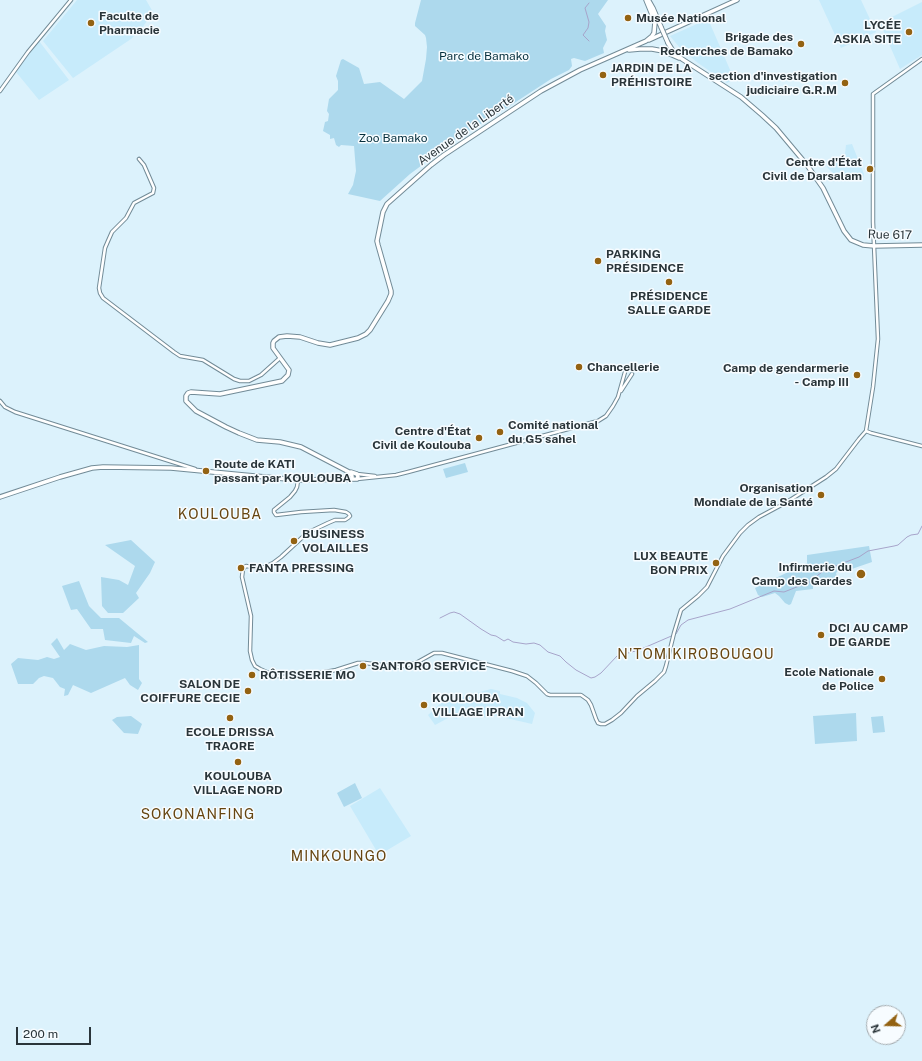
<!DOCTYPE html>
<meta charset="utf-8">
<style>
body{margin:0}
#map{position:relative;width:922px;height:1061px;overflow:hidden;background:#dcf2fc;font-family:"Public Sans",sans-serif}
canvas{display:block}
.north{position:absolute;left:866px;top:1005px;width:40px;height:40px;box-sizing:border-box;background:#f7fcff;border:1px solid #a5acb0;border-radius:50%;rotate:250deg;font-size:11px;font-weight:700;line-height:16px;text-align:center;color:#2a353a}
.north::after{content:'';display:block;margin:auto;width:14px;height:18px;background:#936212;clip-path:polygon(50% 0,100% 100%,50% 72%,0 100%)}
.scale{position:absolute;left:16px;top:1027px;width:75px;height:18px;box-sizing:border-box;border:2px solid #2a353a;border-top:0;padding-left:5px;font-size:12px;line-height:14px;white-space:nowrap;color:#2a353a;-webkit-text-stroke:3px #f7fcff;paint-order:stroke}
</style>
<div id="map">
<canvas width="922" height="1061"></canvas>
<div class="north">N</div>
<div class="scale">200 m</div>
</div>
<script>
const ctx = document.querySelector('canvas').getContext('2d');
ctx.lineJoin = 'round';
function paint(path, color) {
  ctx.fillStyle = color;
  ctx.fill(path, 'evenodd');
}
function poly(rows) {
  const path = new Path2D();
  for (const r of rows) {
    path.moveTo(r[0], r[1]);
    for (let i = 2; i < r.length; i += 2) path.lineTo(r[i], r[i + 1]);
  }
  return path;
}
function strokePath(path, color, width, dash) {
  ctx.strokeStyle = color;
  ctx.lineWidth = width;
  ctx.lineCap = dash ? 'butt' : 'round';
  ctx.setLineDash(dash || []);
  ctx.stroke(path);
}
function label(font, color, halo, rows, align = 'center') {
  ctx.font = font + ' "Public Sans",sans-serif';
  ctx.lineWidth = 3;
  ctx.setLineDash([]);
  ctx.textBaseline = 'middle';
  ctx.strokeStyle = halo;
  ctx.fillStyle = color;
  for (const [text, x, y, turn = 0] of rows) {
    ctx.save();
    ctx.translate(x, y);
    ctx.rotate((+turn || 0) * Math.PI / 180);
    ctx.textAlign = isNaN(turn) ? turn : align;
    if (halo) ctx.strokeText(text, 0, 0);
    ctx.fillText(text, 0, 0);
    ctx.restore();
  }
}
paint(poly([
 [77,0,146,0,153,12,152,14,142,28,131,39,73,78,43,41],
 [819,0,861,0,876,32,841,48],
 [922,2,922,55,900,69,880,23],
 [708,19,734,79,727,83,698,63,680,48,670,36],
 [39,41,69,80,39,100,16,72],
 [852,144,864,174,863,178,857,179,851,176,846,176,833,173,827,167,827,161,834,161,840,157,845,154,846,145],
 [491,689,500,691,500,694,517,698,527,703,535,713,532,724,493,715,492,718,458,715,457,719,450,717,435,725,428,715,441,703],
 [380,788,411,836,379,855,350,806]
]), '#c7ebfb');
paint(poly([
 [421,0,608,0,598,14,606,26,605,31,607,40,603,48,604,53,585,61,574,58,571,59,572,66,569,70,551,79,502,111,446,145,442,146,437,154,410,174,380,201,348,194,353,185,356,171,354,146,341,145,339,147,336,145,334,138,330,139,330,135,323,131,325,122,328,121,329,114,327,111,329,99,338,90,338,81,336,76,341,60,343,59,359,68,364,84,380,82,404,99,422,81,426,59,427,47,426,38,425,35,415,26,415,23],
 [465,463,468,472,446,478,443,469],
 [131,540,155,562,150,573,136,593,139,598,123,613,108,613,102,606,101,577,119,580,128,585,135,566,105,545],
 [869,546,872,562,843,572,838,571,836,573,837,577,834,581,813,584,813,589,796,591,791,604,789,605,785,603,779,596,775,593,762,597,758,595,755,588,807,563,807,555],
 [79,581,89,606,101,618,119,618,148,642,145,643,134,636,131,643,105,640,103,629,91,629,77,609,71,610,62,586],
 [57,638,64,650,70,644,86,650,104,646,127,647,139,645,139,679,142,683,138,690,130,685,125,678,91,693,73,685,68,695,64,696,65,689,60,687,53,678,44,676,39,678,33,684,18,684,11,664,18,658,38,660,47,657,54,659,60,657,51,644],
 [856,713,857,741,815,744,813,716],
 [131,716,142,724,138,734,124,733,112,720,117,717],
 [883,716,885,732,873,733,871,717],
 [355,783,362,798,344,807,337,793]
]), '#add9ed');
strokePath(poly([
 [589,41,583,35,588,28,589,22,585,8,589,3],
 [440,618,450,613,454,612,460,614,481,629,491,635,496,636,504,641,508,639,513,642,526,644,534,643,540,645,548,652,560,656,566,662,576,670,591,678,595,677,601,673,617,656,639,650,676,634,681,625,688,620,730,609,774,591,784,592,812,581,818,575,825,570,859,557,868,551,894,546,898,545,907,537,911,535,918,534,922,526]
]), '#a7a4ca', 1);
const tertiary = poly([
 [0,91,28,52,71,0],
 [139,159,144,165,154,188,153,193,134,203,126,218,112,232,108,241,105,248,99,288,100,293,103,298,174,352,180,356,203,360,234,379,240,381,249,381,261,375,280,358],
 [621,391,632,374],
 [0,401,5,407,15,412,195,469],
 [866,431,871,433,922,446],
 [357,474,375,476],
 [357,479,396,475,408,472,598,421,606,416,613,406,618,397,625,372],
 [298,480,297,487,295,491,290,497,274,510,274,512,276,515,301,512,334,510,346,512,349,514,350,516,348,518,345,520,335,520,328,523,307,533,281,557,273,563,265,567,259,568,246,566,243,569,242,577,251,616,250,651,252,660,255,666,260,669,271,674,282,677,309,675,336,670,358,663,365,663,398,667,416,663,434,653,442,653,512,671,527,676,536,683,547,694,550,695,581,695,588,700,591,705,596,719,598,723,601,724,605,724,612,720,621,713,637,696,655,681,664,672,666,666,674,633,681,610,698,596,707,587,723,556,740,533,748,525,759,517,787,502,826,477,836,469,859,439,866,431,873,387,878,339,873,222,873,94,922,59]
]);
const primary = poly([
 [649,40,737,0]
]);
const trunk = poly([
 [649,1,653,8,661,27],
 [668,43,673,51,682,59,741,97,762,115,776,128,807,165,816,178,823,188,844,231,851,240,863,245,874,246,922,245],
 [629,50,640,49,652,49,663,51,679,58],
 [349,480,352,478,352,476,349,472,301,447,280,442,257,440,239,433,226,427,196,411,186,401,186,396,188,393,191,392,220,394,282,381,288,375,289,370,273,348,273,343,274,341,279,337,287,336,300,337,318,343,330,345,358,338,366,334,370,330,388,301,391,294,391,291,378,245,377,241,383,212,387,204,431,165,444,155,541,91,580,70,646,41,652,36,654,33,655,22,646,0],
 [0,497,60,477,92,468,103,467,171,468,244,475,298,480,357,479,358,477,357,474,351,472]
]);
strokePath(tertiary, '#728b97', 4.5);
strokePath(primary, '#728b97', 5.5);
strokePath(trunk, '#728b97', 5.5);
strokePath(tertiary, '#fff', 2.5);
strokePath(primary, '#fff', 3.5);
strokePath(trunk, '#fff', 3.5);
const trunkBridge = poly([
 [661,27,668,43]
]);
strokePath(trunkBridge, '#728b97', 5.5, []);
strokePath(trunkBridge, '#fff', 3.5);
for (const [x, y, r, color] of [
 [628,18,4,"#936212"],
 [91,23,4,"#936212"],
 [909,32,4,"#936212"],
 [801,44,4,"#936212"],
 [603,75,4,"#936212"],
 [845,83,4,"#936212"],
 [870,169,4,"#936212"],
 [598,261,4,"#936212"],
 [669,282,4,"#936212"],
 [579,367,4,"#936212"],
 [857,375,4,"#936212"],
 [500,432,4,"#936212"],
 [479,438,4,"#936212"],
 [206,471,4,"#936212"],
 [821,495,4,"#936212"],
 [294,541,4,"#936212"],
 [716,563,4,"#936212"],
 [241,568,4,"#936212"],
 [861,574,5,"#936212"],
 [821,635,4,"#936212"],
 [363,666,4,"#936212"],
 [252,675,4,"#936212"],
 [882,679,4,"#936212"],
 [248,691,4,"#936212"],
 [424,705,4,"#936212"],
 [230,718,4,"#936212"],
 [238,762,4,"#936212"]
]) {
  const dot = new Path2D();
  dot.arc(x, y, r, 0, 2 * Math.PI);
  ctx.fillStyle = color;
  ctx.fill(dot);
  strokePath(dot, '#f7fcff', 1.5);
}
label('bold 12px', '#2a353a', '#f7fcff', [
 ["Faculte de",99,16],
 ["Pharmacie",99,30],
 ["Musée National",636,18],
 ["LYCÉE",901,25,"right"],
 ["ASKIA SITE",901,39,"right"],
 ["Brigade des",793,37,"right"],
 ["Recherches de Bamako",793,51,"right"],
 ["JARDIN DE LA",611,68],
 ["PRÉHISTOIRE",611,82],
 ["section d'investigation",837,76,"right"],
 ["judiciaire G.R.M",837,90,"right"],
 ["Centre d'État",862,162,"right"],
 ["Civil de Darsalam",862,176,"right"],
 ["PARKING",606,254],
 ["PRÉSIDENCE",606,268],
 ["PRÉSIDENCE",669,296,"center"],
 ["SALLE GARDE",669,310,"center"],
 ["Chancellerie",587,367],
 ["Camp de gendarmerie",849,368,"right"],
 ["- Camp III",849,382,"right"],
 ["Comité national",508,425],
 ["du G5 sahel",508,439],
 ["Centre d'État",471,431,"right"],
 ["Civil de Koulouba",471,445,"right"],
 ["Route de KATI",214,464],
 ["passant par KOULOUBA",214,478],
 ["Organisation",813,488,"right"],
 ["Mondiale de la Santé",813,502,"right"],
 ["BUSINESS",302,534],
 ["VOLAILLES",302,548],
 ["LUX BEAUTE",708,556,"right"],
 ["BON PRIX",708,570,"right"],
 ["Infirmerie du",852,567,"right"],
 ["Camp des Gardes",852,581,"right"],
 ["FANTA PRESSING",249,568],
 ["DCI AU CAMP",829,628],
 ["DE GARDE",829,642],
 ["SANTORO SERVICE",371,666],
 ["Ecole Nationale",874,672,"right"],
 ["de Police",874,686,"right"],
 ["RÔTISSERIE MO",260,675],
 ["SALON DE",240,684,"right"],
 ["COIFFURE CECIE",240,698,"right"],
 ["KOULOUBA",432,698],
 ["VILLAGE IPRAN",432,712],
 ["ECOLE DRISSA",230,732,"center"],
 ["TRAORE",230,746,"center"],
 ["KOULOUBA",238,776,"center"],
 ["VILLAGE NORD",238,790,"center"]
], 'left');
label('12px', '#052f3d', '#f7fcff', [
 ["Parc de Bamako",484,56],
 ["Zoo Bamako",393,138]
]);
label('12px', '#2a353a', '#f7fcff', [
 ["Avenue de la Liberté",466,130,-35],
 ["Rue 617",890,235,1]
]);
ctx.letterSpacing = '1px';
label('14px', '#664510', '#f7fcff', [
 ["KOULOUBA",220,515],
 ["N'TOMIKIROBOUGOU",696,655],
 ["SOKONANFING",198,815],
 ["MINKOUNGO",339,857]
]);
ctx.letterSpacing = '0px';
</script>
